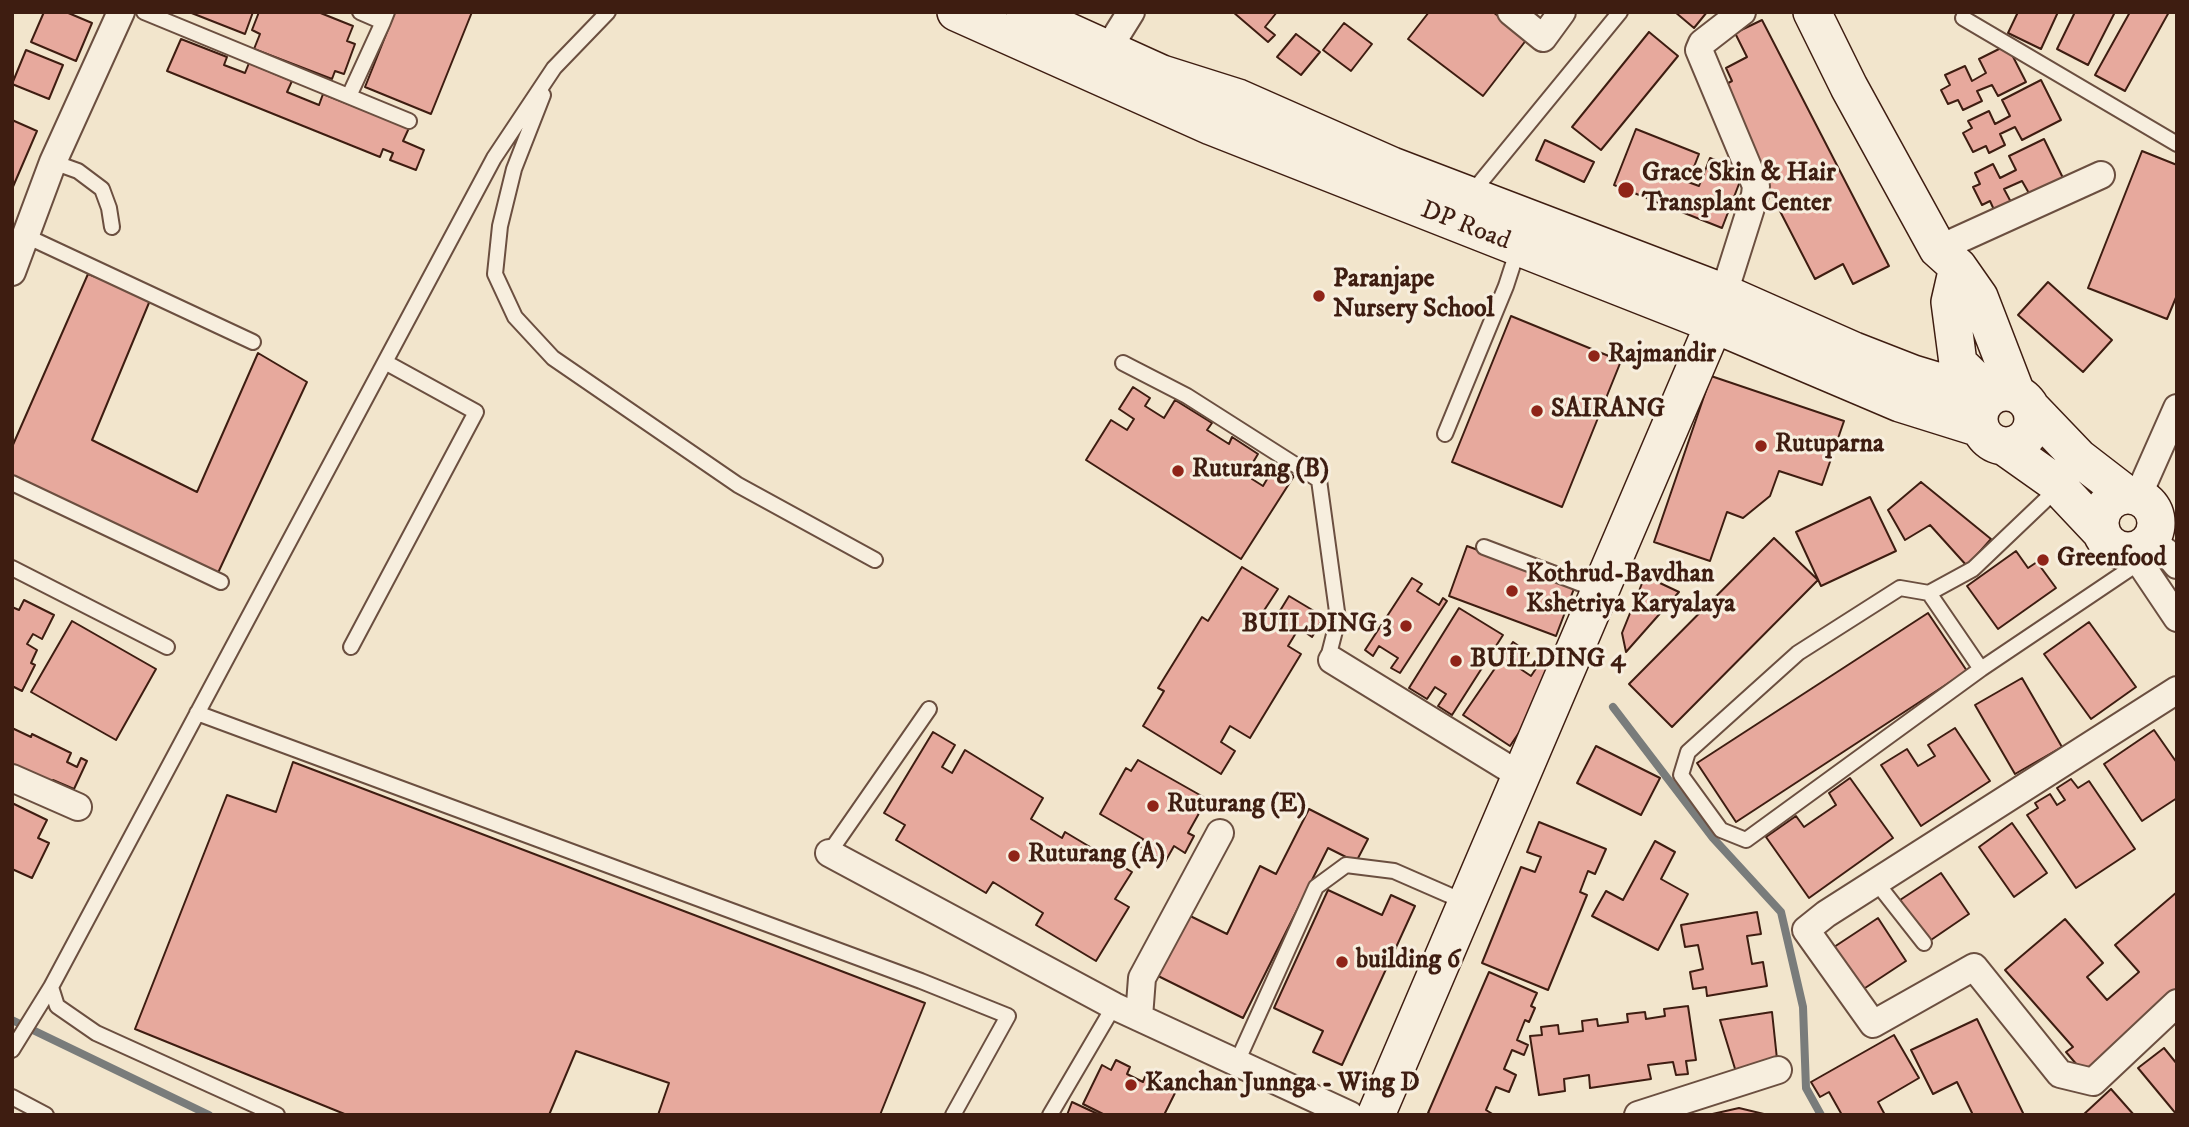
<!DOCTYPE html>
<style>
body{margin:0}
#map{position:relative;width:2189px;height:1127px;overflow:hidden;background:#f2e5cc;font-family:"IM FELL DW Pica",serif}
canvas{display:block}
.frame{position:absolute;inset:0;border:14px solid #3e1d11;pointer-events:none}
</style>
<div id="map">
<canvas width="2189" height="1127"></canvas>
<div class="frame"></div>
</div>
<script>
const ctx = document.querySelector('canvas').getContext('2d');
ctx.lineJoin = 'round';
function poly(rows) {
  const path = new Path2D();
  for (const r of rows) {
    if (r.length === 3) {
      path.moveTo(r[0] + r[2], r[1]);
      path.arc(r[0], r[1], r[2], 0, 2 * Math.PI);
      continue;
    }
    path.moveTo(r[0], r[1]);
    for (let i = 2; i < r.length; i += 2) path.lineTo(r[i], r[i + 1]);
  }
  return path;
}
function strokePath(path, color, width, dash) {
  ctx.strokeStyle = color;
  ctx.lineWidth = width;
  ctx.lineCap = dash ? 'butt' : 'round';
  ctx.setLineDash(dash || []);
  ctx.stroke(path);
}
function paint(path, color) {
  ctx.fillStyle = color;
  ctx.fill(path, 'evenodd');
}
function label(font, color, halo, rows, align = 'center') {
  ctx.font = font + ' "IM FELL DW Pica",serif';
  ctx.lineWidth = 6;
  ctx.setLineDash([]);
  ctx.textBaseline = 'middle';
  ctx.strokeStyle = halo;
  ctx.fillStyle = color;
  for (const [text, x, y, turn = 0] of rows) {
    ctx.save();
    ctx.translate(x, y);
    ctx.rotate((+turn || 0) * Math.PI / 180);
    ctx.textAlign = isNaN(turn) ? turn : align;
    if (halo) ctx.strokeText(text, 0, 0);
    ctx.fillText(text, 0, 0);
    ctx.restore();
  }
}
strokePath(poly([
 [1613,707,1713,838,1781,912,1803,1007,1806,1088,1821,1115],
 [12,1020,209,1115]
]), '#797c7b', 8);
const building = poly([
 [44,12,66,12,92,23,76,61,31,42,44,12],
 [189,12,253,12,245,34,189,12],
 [259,12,318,12,353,26,347,41,355,44,344,74,335,71,332,79,254,49,260,34,252,30,259,12],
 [395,12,472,12,431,114,365,87,395,12],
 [1233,12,1277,12,1265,27,1275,35,1268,42,1233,12],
 [1429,12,1493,12,1527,39,1483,96,1408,39,1429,12],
 [1675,12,1707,12,1694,28,1675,12],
 [2018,12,2058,12,2041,49,2008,33,2018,12],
 [2075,12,2115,12,2088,65,2057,49,2075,12],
 [2130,12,2169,12,2125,91,2095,75,2130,12],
 [1762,20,1889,266,1853,284,1843,264,1815,279,1717,89,1732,81,1726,68,1747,57,1735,33,1762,20],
 [1344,23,1372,44,1351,71,1323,50,1344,23],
 [1649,32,1678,56,1601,150,1572,127,1649,32],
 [1296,34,1320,52,1301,75,1277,57,1296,34],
 [181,39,227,57,224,65,245,73,249,63,292,81,287,92,319,105,323,94,409,128,403,141,424,150,416,170,390,160,393,153,383,149,380,157,167,71,181,39],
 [2007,45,2026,82,1998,96,1992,85,1977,91,1982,101,1963,110,1958,100,1948,104,1941,90,1950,85,1945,75,1965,66,1972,81,1986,73,1979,59,2007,45],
 [26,50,63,65,49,99,12,84,26,50],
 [2041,80,2061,120,2022,140,2015,127,2000,134,2005,145,1989,153,1986,146,1973,152,1963,133,1972,128,1968,121,1989,111,1995,124,2010,116,2002,100,2041,80],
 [12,120,37,131,12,189,12,120],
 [1636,129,1699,154,1688,182,1699,186,1710,158,1744,171,1722,228,1614,185,1636,129],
 [2044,139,2063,178,2030,195,2022,181,2004,189,2012,204,1995,212,1990,201,1982,205,1973,187,1980,184,1975,173,1993,164,2000,178,2016,170,2009,156,2044,139],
 [1545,140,1594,162,1584,182,1536,160,1545,140],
 [2142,151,2177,165,2177,295,2167,319,2088,288,2142,151],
 [88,274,151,298,92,440,197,492,258,353,307,382,217,575,12,476,12,447,88,274],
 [2048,282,2112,340,2083,372,2018,315,2048,282],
 [1511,316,1621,361,1562,507,1452,462,1511,316],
 [1711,376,1844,421,1822,485,1779,471,1770,496,1743,518,1727,512,1710,561,1654,542,1711,376],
 [1133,387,1150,398,1145,406,1164,418,1175,400,1212,423,1207,430,1229,444,1232,437,1258,454,1249,469,1256,474,1252,479,1263,486,1276,464,1294,476,1241,559,1086,460,1111,420,1127,430,1134,419,1119,409,1133,387],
 [1921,482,1991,539,1967,566,1930,525,1905,540,1888,510,1921,482],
 [1870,497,1896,551,1821,586,1796,532,1870,497],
 [1774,538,1818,580,1672,727,1629,684,1774,538],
 [1467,546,1575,586,1556,636,1449,596,1467,546],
 [2016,551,2028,568,2037,562,2056,588,1998,629,1967,586,2016,551],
 [1242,567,1278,589,1263,612,1275,619,1289,596,1324,617,1312,637,1299,628,1288,646,1301,654,1250,738,1230,726,1221,742,1235,751,1221,774,1143,726,1164,691,1158,688,1202,617,1208,621,1242,567],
 [1645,576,1679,592,1626,652,1622,633,1645,576],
 [1412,578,1422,584,1417,591,1439,605,1443,598,1447,601,1400,673,1391,668,1398,658,1379,646,1373,656,1365,650,1412,578],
 [24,600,54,615,42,639,33,634,27,644,37,650,31,663,35,665,22,691,12,686,12,607,19,610,24,600],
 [1459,608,1503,635,1452,715,1438,706,1446,694,1435,687,1427,699,1409,688,1459,608],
 [1928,613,1967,671,1736,822,1697,763,1928,613],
 [72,621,156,669,116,740,31,692,72,621],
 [2089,622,2136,687,2091,719,2044,654,2089,622],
 [1513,642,1529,653,1519,668,1531,676,1541,661,1559,673,1510,746,1463,715,1513,642],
 [2022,678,2062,747,2015,774,1975,705,2022,678],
 [12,728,31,737,32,734,71,753,67,762,77,767,81,758,87,761,74,789,53,780,47,791,12,774,12,728],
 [1955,728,1990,781,1921,826,1881,765,1907,749,1918,766,1935,756,1928,745,1955,728],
 [2154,730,2177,763,2177,798,2142,821,2104,764,2154,730],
 [933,732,955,745,942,767,952,773,965,750,1043,798,1031,819,1062,838,1065,832,1132,872,1115,899,1129,907,1096,961,1036,925,1043,913,993,882,986,893,896,840,905,825,884,813,933,732],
 [1596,746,1660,778,1641,815,1577,783,1596,746],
 [1138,760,1207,799,1188,833,1194,836,1185,853,1174,846,1165,862,1139,846,1143,839,1100,814,1126,768,1131,771,1138,760],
 [293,762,925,1003,880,1115,658,1115,669,1083,576,1051,549,1115,347,1115,135,1029,227,795,276,812,293,762],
 [1850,778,1893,838,1809,898,1766,837,1796,816,1804,827,1836,805,1829,793,1850,778],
 [2071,779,2078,788,2089,781,2135,849,2076,888,2027,815,2038,808,2035,803,2050,794,2057,805,2065,800,2057,788,2071,779],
 [12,803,47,820,38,838,49,843,32,878,12,869,12,803],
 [1309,809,1368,839,1356,862,1328,848,1243,1018,1152,973,1182,912,1227,934,1260,866,1276,874,1309,809],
 [1539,822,1606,849,1595,874,1588,871,1580,892,1587,895,1548,990,1482,963,1521,867,1535,872,1541,857,1527,852,1539,822],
 [2012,823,2047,873,2014,897,1979,847,2012,823],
 [1655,841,1675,852,1661,879,1688,894,1658,950,1592,916,1606,891,1623,900,1655,841],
 [1941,873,1969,914,1928,942,1900,900,1941,873],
 [1328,890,1382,915,1391,895,1415,906,1342,1065,1313,1052,1323,1031,1274,1008,1328,890],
 [2177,892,2177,992,2083,1072,2066,1052,2073,1047,2005,970,2065,919,2103,963,2087,977,2107,1000,2139,972,2115,945,2177,892],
 [1757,912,1761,934,1747,936,1752,964,1763,962,1767,986,1707,996,1706,987,1693,989,1690,972,1703,969,1698,945,1685,947,1681,925,1757,912],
 [1878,918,1906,961,1859,992,1831,949,1878,918],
 [1489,972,1537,993,1531,1006,1535,1008,1529,1022,1525,1020,1517,1040,1528,1045,1524,1055,1512,1050,1504,1069,1516,1075,1509,1092,1496,1087,1486,1110,1494,1115,1432,1115,1428,1113,1489,972],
 [1688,1006,1696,1060,1686,1061,1688,1074,1676,1075,1673,1062,1648,1065,1651,1079,1590,1088,1589,1075,1564,1079,1565,1091,1539,1095,1530,1036,1542,1035,1541,1027,1558,1025,1559,1034,1583,1031,1582,1021,1597,1019,1598,1026,1628,1022,1627,1014,1645,1012,1646,1019,1665,1016,1664,1009,1688,1006],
 [1772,1012,1777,1059,1736,1072,1720,1020,1772,1012],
 [1977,1019,2024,1115,1973,1115,1957,1082,1933,1094,1911,1050,1977,1019],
 [1894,1035,1919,1078,1878,1102,1885,1115,1842,1115,1829,1092,1820,1097,1811,1082,1894,1035],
 [2164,1048,2177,1064,2177,1115,2138,1068,2164,1048],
 [1116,1060,1130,1067,1127,1074,1143,1082,1146,1074,1177,1089,1164,1115,1105,1115,1083,1104,1102,1065,1111,1070,1116,1060],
 [2111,1089,2134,1115,2083,1115,2111,1089],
 [1072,1102,1100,1115,1067,1115,1072,1102],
 [1739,1108,1768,1115,1708,1115,1739,1108]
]);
paint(building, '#e7a99d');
strokePath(building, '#3e1d11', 2);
const lane = poly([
 [144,12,409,121],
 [360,12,383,22,387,12],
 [1963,18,2177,144],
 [543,95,514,169,500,226,495,274,515,317,553,358,738,485,875,560],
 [349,96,383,22],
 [53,162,78,171,102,189,109,208,112,227],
 [1470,195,1620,12],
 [26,236,253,342],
 [1123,363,1187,396,1319,480,1338,619,1328,658,1332,660],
 [1445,434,1506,286,1518,249],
 [12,483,221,582],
 [1484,547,1600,591],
 [12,568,167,647],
 [1929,593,1973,569,2058,488],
 [351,647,476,412,385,362],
 [1981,669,1746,840,1721,830,1681,775,1688,752,1798,653,1900,588,1929,593,1981,669,2140,562],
 [197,713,921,981,1008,1016,953,1115],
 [829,853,929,709],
 [1876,882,1924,943],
 [12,1050,51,987],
 [1237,1062,1316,887,1346,865,1394,871,1465,902],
 [12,1097,46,1115],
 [277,1115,96,1033,57,1006,51,987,494,158,554,68,608,12],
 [1050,1115,1114,1006]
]);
const street = poly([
 [1511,12,1543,38,1562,12],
 [1108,49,1131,12],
 [1938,249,2101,175],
 [12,272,53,162,121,12],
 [1724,293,1755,195,1756,186,1699,50,1702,43,1742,12],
 [2138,496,2177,408],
 [2150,540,2166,552,2177,565],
 [2132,551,2177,618],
 [1332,660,1521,776],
 [2177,690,1826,914,1806,930,1873,1024,1974,967,2060,1074,2093,1082,2177,1003],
 [12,778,78,807],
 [829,853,1114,1006,1350,1115],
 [1139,1017,1142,978,1220,833],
 [1638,1115,1778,1070]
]);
const secondary = poly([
 [956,12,1211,126,1714,324,1900,403,1980,428],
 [1025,12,1162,74,1238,98,1392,166,1714,289,1854,351,1913,374,1989,397],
 [1812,12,1849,87,1938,249,1958,267],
 [2006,419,27],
 [1991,395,1958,363,1950,302,1958,267,1979,297,2016,393],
 [2033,410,2079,458,2127,495],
 [2005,447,2053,481,2102,533],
 [2128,523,28],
 [1376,1115,1714,324,1722,301]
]);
strokePath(lane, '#6b4f40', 18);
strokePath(street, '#6b4f40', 30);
strokePath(secondary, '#3e1d11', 40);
strokePath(lane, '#f7eede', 14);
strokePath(street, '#f7eede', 26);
strokePath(secondary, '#f7eede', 37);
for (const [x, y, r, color] of [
 [1626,190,9,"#8f2418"],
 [1319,296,7,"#8f2418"],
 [1594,356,7,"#8f2418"],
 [1537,411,7,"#8f2418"],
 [1761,446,7,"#8f2418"],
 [1178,471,7,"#8f2418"],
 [2043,560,7,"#8f2418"],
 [1512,591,7,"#8f2418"],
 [1406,626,7,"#8f2418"],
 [1456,661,7,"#8f2418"],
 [1153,806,7,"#8f2418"],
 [1014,856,7,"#8f2418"],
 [1342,962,7,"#8f2418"],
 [1131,1085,7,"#8f2418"]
]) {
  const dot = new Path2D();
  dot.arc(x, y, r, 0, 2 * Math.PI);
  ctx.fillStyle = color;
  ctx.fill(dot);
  strokePath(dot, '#f7eede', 2.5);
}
label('bold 26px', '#3e1d11', '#f7eede', [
 ["Grace Skin & Hair",1642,175],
 ["Transplant Center",1642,205],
 ["Paranjape",1333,281],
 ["Nursery School",1333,311],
 ["Rajmandir",1608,356],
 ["SAIRANG",1551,411],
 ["Rutuparna",1775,446],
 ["Ruturang (B)",1192,471],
 ["Greenfood",2057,560],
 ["Kothrud-Bavdhan",1526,576],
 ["Kshetriya Karyalaya",1526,606],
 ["BUILDING 3",1392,626,"right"],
 ["BUILDING 4",1470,661],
 ["Ruturang (E)",1167,806],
 ["Ruturang (A)",1028,856],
 ["building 6",1356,962],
 ["Kanchan Junnga - Wing D",1145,1085]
], 'left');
label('26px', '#3e1d11', '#f7eede', [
 ["DP Road",1465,227,21]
]);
</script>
